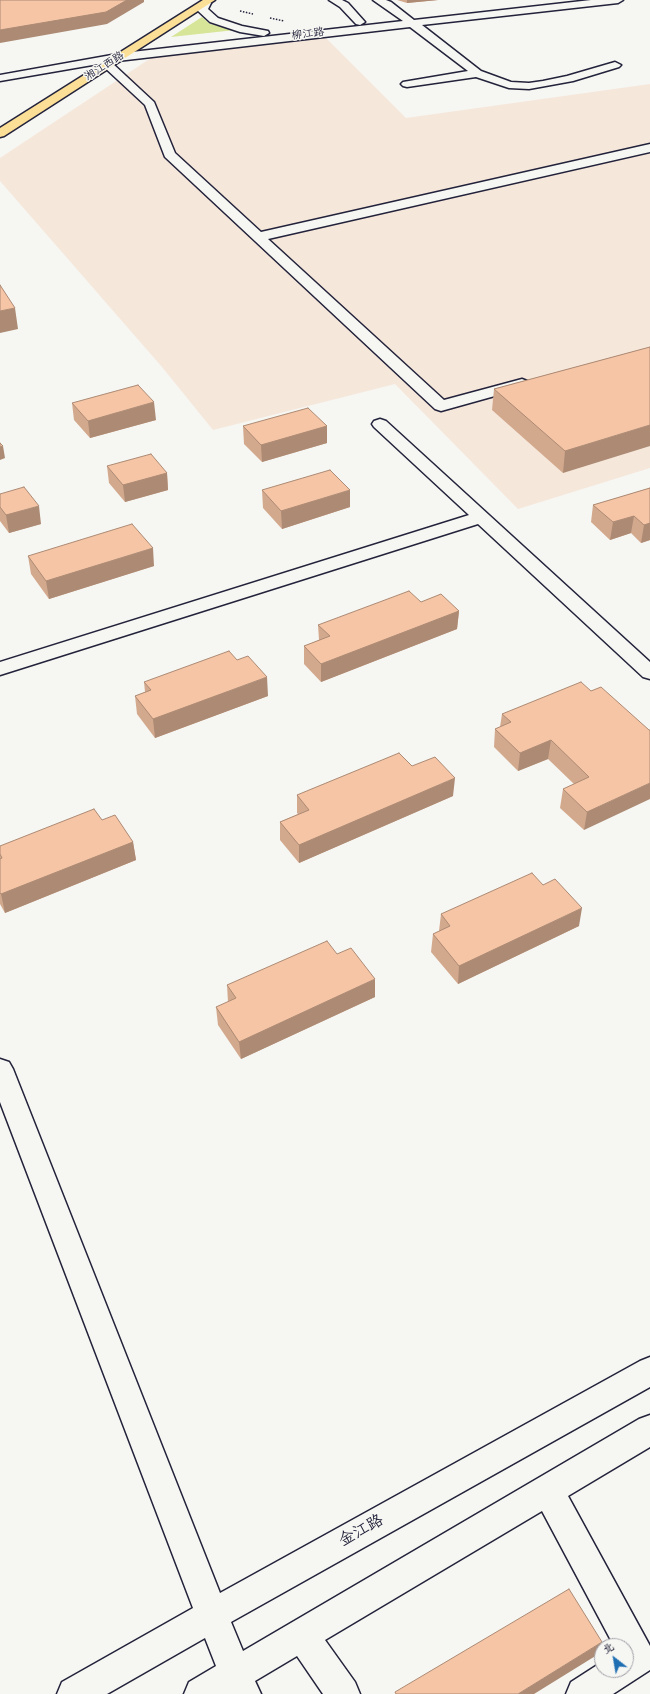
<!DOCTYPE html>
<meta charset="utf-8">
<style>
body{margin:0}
#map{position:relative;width:650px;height:1694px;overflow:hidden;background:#f6f6f2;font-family:Kalam,"LXGW WenKai TC",sans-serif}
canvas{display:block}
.north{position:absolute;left:594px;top:1638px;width:40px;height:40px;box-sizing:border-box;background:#f6f6f2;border:1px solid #a1a1a9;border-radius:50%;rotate:329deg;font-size:11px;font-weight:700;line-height:16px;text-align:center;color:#22223b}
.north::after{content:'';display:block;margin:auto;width:14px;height:18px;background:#1f6fb2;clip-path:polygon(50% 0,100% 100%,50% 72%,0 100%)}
</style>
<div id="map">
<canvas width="650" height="1694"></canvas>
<div class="north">北</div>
</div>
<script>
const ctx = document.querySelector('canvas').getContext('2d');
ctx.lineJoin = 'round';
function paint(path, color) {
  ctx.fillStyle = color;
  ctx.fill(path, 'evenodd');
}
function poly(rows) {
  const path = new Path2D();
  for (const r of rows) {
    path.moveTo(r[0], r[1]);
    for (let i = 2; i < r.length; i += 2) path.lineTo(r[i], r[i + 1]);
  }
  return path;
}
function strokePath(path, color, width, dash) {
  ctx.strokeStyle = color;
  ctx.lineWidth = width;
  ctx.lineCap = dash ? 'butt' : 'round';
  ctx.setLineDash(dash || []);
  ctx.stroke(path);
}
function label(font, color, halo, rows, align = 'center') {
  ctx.font = font + ' Kalam,"LXGW WenKai TC",sans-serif';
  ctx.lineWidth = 3;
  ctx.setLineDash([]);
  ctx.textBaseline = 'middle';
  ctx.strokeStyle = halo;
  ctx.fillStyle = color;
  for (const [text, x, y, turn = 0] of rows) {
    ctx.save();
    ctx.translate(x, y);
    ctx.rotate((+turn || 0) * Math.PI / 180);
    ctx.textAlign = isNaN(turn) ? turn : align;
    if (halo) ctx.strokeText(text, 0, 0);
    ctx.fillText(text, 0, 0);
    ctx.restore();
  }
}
paint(poly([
 [325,37,406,118,650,84,650,468,518,509,395,384,213,430,162,367,0,181,0,158,154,56]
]), '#f6e7db');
paint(poly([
 [202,17,210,24,235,30,171,37]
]), '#d6e598');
const minor = poly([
 [206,0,211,3,208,9,218,18,242,26,268,31,269,33,264,36,240,32,210,22,197,10,202,1,206,0],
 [329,0,342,0,348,3,365,22,360,25,356,24,340,7,329,0],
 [373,0,386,0,391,2,414,20,591,0,623,0,618,3,422,25,481,71,511,82,529,83,543,81,567,76,615,62,621,65,619,67,573,81,529,89,509,88,476,77,407,87,403,86,401,84,403,82,468,71,410,27,109,62,112,63,154,102,175,153,261,232,650,144,650,152,268,239,444,400,522,379,527,381,530,384,527,387,441,411,435,409,165,157,145,105,104,67,102,65,104,63,0,81,0,75,123,53,403,21,373,0],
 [380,419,386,421,650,662,650,679,643,677,478,524,0,675,0,662,469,515,374,427,372,424,374,421,380,419],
 [0,1059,9,1062,13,1069,220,1593,640,1361,650,1357,650,1387,231,1622,243,1651,639,1419,650,1415,650,1447,568,1496,650,1646,650,1670,613,1694,566,1694,571,1682,602,1662,602,1670,626,1670,626,1646,614,1646,542,1511,325,1640,355,1682,360,1694,323,1694,297,1656,255,1681,261,1694,184,1694,189,1682,216,1666,205,1638,107,1694,57,1694,62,1682,193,1608,0,1102,0,1059]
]);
const major = poly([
 [203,0,215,0,4,136,0,137,0,128,203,0]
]);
strokePath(minor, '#22223b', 3);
strokePath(major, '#22223b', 3);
strokePath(poly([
 [240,11,253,14],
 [270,18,284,21]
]), '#22223b', 1.5, [1.5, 1.5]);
paint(minor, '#f6f6f2');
paint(major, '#fbdf96');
paint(poly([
 [397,0,438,0,407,3],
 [650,347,563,473,492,410,494,389],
 [72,403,156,420,90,438,74,420],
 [243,426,327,426,327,443,262,462,244,444],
 [107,466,167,473,168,490,125,502,109,483],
 [650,488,650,540,641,543,631,533,610,540,591,522,593,505],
 [262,490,350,507,282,529,263,508],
 [0,494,41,524,9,533,0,521],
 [28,556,154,566,49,599,31,574],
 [421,602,459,611,457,629,321,682,304,664,304,646,319,640,318,625],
 [144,682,268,696,155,738,137,714,135,696,145,692],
 [591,691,649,730,584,830,560,808,563,789,574,784,548,759,518,771,494,747,495,729,500,727,502,714],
 [412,766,453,796,299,863,280,840,280,822,298,814,297,813,297,795],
 [102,820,133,842,136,860,5,913,0,904,0,846],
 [441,914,579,926,458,984,431,952,433,934,439,931],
 [337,954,375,997,241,1059,218,1025,216,1007,228,1002,227,985]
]), '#d3a98e');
paint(poly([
 [127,0,144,0,144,2,107,24,0,43,0,30],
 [407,0,438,0,407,3],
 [15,308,18,329,0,333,0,311],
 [154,402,156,420,90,438,88,421],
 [650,425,650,446,563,473,565,451],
 [327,426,327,443,262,462,261,445],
 [3,446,5,458,0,460,0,447],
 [167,473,168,490,125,502,123,485],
 [350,490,350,507,282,529,281,511],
 [39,506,41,524,9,533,6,515],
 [634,516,631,533,610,540,613,522],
 [650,523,650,540,641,543,644,525],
 [153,548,154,566,49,599,46,581],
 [459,611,457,629,321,682,321,664],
 [267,677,268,696,155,738,153,719],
 [551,740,548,759,518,771,520,753],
 [455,778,453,796,299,863,299,845],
 [650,783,650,799,584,830,587,812],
 [133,842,136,860,5,913,1,894],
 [582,908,579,926,458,984,459,966],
 [375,979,375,997,241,1059,239,1042],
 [602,1642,597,1655,534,1694,518,1694]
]), '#ac8a74');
const building = poly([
 [0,0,127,0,106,12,0,30,0,0],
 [0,285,15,308,0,311,0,285],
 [650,347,650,425,565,451,494,389,650,347],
 [138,385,154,402,88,421,72,403,138,385],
 [308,408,327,426,261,445,243,426,308,408],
 [0,443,3,446,0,447,0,443],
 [151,454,167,473,123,485,107,466,151,454],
 [330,470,350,490,281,511,262,490,330,470],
 [24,487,39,506,6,515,0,507,0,494,24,487],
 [650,488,650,523,644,525,634,516,613,522,593,505,650,488],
 [132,524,153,548,46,581,28,556,132,524],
 [409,591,421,602,441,594,459,611,321,664,304,646,330,636,318,625,409,591],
 [229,651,237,660,248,656,267,677,153,719,135,696,151,690,144,682,229,651],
 [581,682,591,691,601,687,649,730,650,730,650,783,587,812,563,789,589,777,551,740,520,753,495,729,511,722,502,714,581,682],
 [399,753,412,766,435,757,455,778,299,845,280,822,309,810,297,795,399,753],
 [94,809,102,820,115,815,133,842,1,894,0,893,0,859,2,858,0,854,0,846,94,809],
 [532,873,543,885,555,879,582,908,459,966,433,934,450,926,441,914,532,873],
 [327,941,337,954,351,948,375,979,239,1042,216,1007,236,998,227,985,327,941],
 [569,1589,602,1642,518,1694,396,1694,395,1692,569,1589]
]);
paint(building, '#f5c5a5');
strokePath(building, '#ac8a74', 1);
label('11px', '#22223b', '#f6f6f2', [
 ["柳江路",308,35,-7],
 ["湘江西路",105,67,-32]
]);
label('16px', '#22223b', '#f6f6f2', [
 ["金江路",362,1532,-29]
]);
</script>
